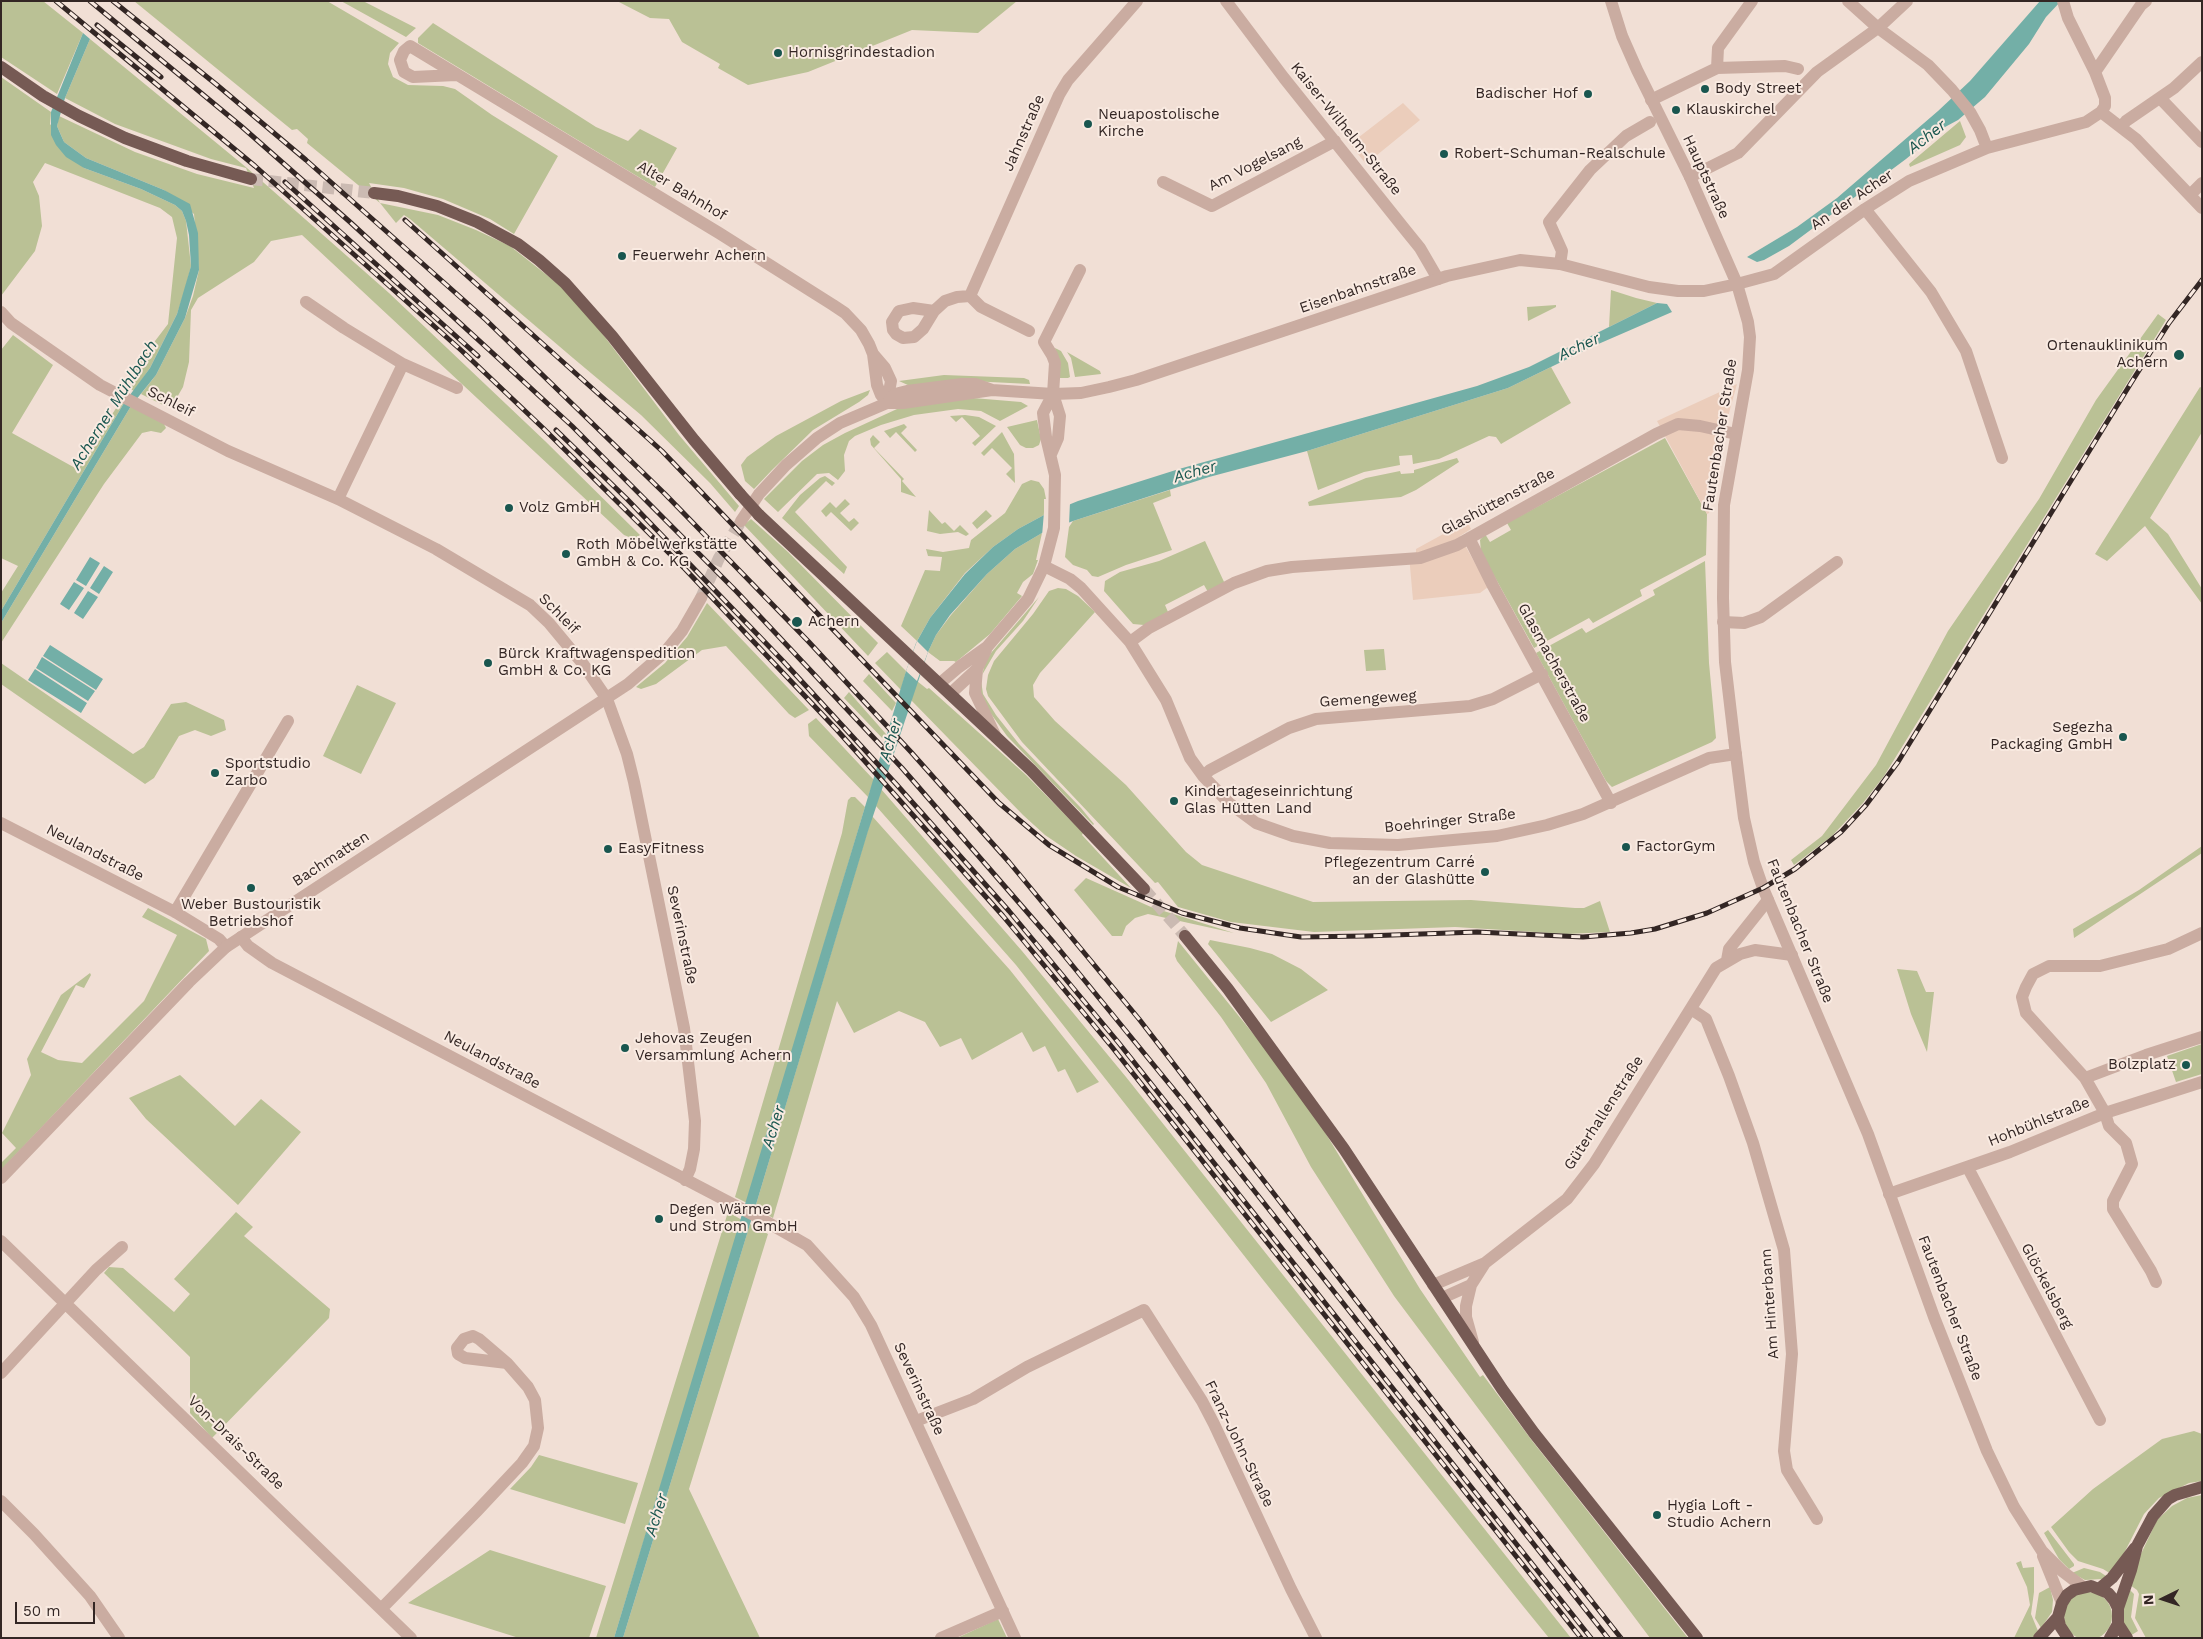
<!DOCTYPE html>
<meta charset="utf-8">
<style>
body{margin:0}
#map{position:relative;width:2203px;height:1639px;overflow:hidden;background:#f1dfd5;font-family:"Work Sans",sans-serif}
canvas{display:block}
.frame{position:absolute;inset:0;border:2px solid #332624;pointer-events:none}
.north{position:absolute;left:2138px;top:1574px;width:50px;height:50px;-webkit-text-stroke:4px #f9eae1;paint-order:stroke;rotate:266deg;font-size:14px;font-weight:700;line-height:20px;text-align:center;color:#332624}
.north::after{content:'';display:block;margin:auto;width:18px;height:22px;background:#332624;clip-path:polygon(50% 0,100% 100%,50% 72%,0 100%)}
.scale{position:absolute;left:15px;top:1602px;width:80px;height:22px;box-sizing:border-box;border:2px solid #332624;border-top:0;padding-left:6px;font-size:15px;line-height:18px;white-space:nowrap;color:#332624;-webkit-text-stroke:4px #f9eae1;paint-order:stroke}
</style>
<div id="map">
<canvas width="2203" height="1639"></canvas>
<div class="frame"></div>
<div class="north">N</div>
<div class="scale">50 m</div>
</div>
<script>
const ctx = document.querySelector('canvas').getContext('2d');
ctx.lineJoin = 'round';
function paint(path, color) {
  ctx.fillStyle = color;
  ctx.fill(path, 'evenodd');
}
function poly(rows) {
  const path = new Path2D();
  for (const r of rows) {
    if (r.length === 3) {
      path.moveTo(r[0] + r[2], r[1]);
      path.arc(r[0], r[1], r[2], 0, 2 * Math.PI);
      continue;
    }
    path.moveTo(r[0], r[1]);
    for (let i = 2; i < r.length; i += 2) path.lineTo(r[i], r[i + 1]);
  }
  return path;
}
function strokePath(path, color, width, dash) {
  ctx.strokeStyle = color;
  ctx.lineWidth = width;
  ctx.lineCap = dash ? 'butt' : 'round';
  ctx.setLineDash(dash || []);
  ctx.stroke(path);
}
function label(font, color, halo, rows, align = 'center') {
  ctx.font = font + ' "Work Sans",sans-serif';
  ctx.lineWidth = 4;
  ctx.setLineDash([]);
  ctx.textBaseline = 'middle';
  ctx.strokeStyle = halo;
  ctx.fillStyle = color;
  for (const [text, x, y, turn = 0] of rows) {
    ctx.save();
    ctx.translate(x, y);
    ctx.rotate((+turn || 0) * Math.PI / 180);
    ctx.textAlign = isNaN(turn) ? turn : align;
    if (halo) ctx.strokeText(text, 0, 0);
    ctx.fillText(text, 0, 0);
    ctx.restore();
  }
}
paint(poly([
 [1,1,43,1,83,33,57,94,1,57],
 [134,1,327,1,399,43,390,53,388,64,393,77,408,85,443,86,455,89,492,115,558,156,514,234,490,219,443,199,404,188,369,183,380,203,438,215,476,230,510,246,562,287,589,316,679,435,739,506,735,512,710,483,641,415,573,358,410,219,404,215,396,223,380,203,307,143,308,139,297,129,292,130],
 [341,1,363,1,416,28,406,37],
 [617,1,1017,1,978,33,912,30,808,72,748,85,718,68,720,64,682,42,669,19,650,18],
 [433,23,596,127,628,141,640,129,677,148,655,187,418,43,418,38],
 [90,39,247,168,389,293,545,441,640,535,634,539,624,535,302,235,271,241,254,262,198,298,191,310,189,362,183,387,172,406,163,405,141,394,156,375,185,318,193,296,199,270,194,214,164,190,86,158,64,142,57,126,59,116,135,152,197,174,254,188,246,168,211,159,115,124,65,98],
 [1,77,51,112,50,124,84,168,141,189,175,205,182,211,186,221,191,266,185,290,177,314,150,368,134,391,127,387,129,375,168,324,177,238,172,217,160,208,45,163,33,182,39,196,42,226,35,251,1,296],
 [1960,121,1966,137,1960,145,1910,167,1909,164],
 [1611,290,1636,298,1657,303,1609,327],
 [1556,305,1556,307,1528,321,1527,307],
 [2158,314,2166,320,1884,776,1863,803,1832,836,1794,865,1791,860,1822,836,1876,765,1948,631,2039,499,2096,400],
 [13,335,53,365,12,433,77,469,120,402,124,403,1,611,1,593,18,566,1,558,1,350],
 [1055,348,1061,351,1068,363,1070,377,1068,378,1060,378],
 [1067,352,1100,371,1101,374,1075,377,1071,358],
 [1551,367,1571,403,1501,444,1496,437,1489,436,1439,459,1413,464,1412,455,1399,456,1400,465,1364,472,1318,490,1307,451,1508,388],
 [944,375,1024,378,1029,380,1030,384,970,381,910,386,899,381],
 [2200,387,2202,388,2202,432,2150,518,2168,534,2202,589,2202,604,2145,526,2107,561,2095,554],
 [870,390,868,395,859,402,813,430,772,470,754,489,745,481,741,465,747,457,776,436,841,401],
 [973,398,1021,402,1028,406,1000,421,981,411,958,409,914,415,881,425,855,436,849,441,844,455,845,471,838,480,829,473,817,474,778,512,764,499,802,461,823,445,845,433,897,409],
 [131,406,164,424,166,428,161,433,151,431,142,433,104,484,1,643,1,623],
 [965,415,979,417,996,426,975,446,972,443,980,436,962,417,956,422,950,416],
 [1037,420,1041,439,1039,445,1033,448,1026,448,1020,445,1007,427],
 [904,424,907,427,901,433,917,450,915,452,896,432,890,438,884,431],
 [1002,432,1014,454,1015,483,1006,474,1012,468,992,448,984,456,981,453],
 [873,435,880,442,874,448,904,479,902,481,916,497,901,492,901,479,871,445,870,439],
 [1665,438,1707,514,1706,555,1640,590,1642,596,1593,623,1589,618,1534,648,1481,552,1480,540,1485,534,1490,542,1511,530,1507,523],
 [1457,458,1459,462,1416,490,1401,497,1309,506,1308,502,1366,478,1400,471,1401,474,1414,473,1414,470],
 [825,476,835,483,832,486,826,481,795,512,847,567,844,574,782,518,800,495,820,478],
 [1031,480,1039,482,1044,489,1046,499,1044,499,1044,515,1018,529,993,547,965,573,930,618,917,641,901,626,925,570,940,571,942,557,928,556,926,549,943,552,969,548,971,540,1005,513,1022,484],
 [1170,490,1171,496,1153,503,1172,550,1126,565,1098,577,1092,576,1087,570,1073,565,1065,557,1069,527,1073,521],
 [845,499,850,504,840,513,849,522,854,518,859,523,851,531,831,512,826,517,821,511,830,502,836,508],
 [929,510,942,524,945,522,954,531,960,525,969,534,966,536,958,532,940,534,927,531],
 [986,510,992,516,977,529,972,523],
 [751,519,788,552,878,643,868,656,744,525],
 [1042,533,1036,560,1038,560,1033,574,1023,582,1017,593,1022,596,990,634,956,662,954,661,940,661,928,652,936,635,951,615,987,574,1015,549],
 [1205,541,1225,584,1208,592,1204,585,1165,605,1168,612,1144,625,1133,624,1104,591,1105,581,1120,572,1159,561],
 [1705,561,1709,663,1716,738,1712,742,1612,787,1606,781,1536,653,1582,628,1586,633,1655,595,1653,590],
 [1058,588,1066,589,1078,596,1095,612,1040,673,1033,685,1034,697,1055,721,1126,785,1186,852,1202,865,1313,902,1471,900,1575,908,1584,908,1600,901,1610,932,1567,934,1455,927,1314,932,1231,922,1178,907,1158,882,1155,883,1022,742,988,696,986,689,988,675,994,661,1033,614,1049,591],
 [1039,597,1023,621,996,651,982,675,985,663,991,653],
 [707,603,809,710,795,718,789,714,726,646,702,650,656,684,641,689,636,687,665,663,687,637],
 [1384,649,1386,670,1366,671,1364,650],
 [887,652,906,671,901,690,875,663],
 [1,663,133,754,144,747,171,704,186,702,224,720,226,730,211,736,195,730,179,736,154,778,145,784,1,684],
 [869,674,896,703,892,711,863,681],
 [981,680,983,694,996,715,1019,744,1081,808,1094,824,1093,825,1007,736,981,700],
 [917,681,927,689,929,688,1026,775,1083,833,1082,835,1131,888,1076,856,1045,835,1023,815,911,700],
 [357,685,396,703,361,774,323,756],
 [849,692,886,734,884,740,844,698],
 [816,718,874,780,868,797,809,736,808,724],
 [881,789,1022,951,1126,1077,1571,1638,1549,1638,1523,1606,1264,1281,1016,965,876,806],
 [851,797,855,797,865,807,747,1203,735,1197,842,833,848,800],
 [872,816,1010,970,1099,1082,1077,1093,1065,1069,1058,1072,1045,1046,1033,1052,1022,1032,972,1060,961,1038,940,1047,925,1022,899,1011,854,1033,837,1001,773,1218,755,1208],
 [2202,846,2202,853,2074,938,2073,929,2139,890],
 [1086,878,1151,907,1234,933,1148,914,1135,918,1126,926,1122,936,1112,936,1074,890],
 [148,908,206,939,209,951,1,1170,1,1163,16,1148,2,1133,31,1075,27,1059,61,995,90,973,91,975,84,988,76,985,41,1052,58,1060,82,1063,144,1001,177,935,142,917],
 [1210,940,1250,948,1272,954,1301,969,1328,990,1271,1022,1208,944],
 [1178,941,1272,1057,1323,1129,1420,1289,1480,1377,1483,1375,1533,1442,1688,1638,1650,1638,1394,1296,1311,1167,1266,1083,1221,1017,1177,961,1175,956],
 [1897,969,1917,971,1926,992,1934,992,1927,1052,1911,1014],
 [2202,1044,2202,1074,2176,1082,2167,1056],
 [180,1075,235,1126,261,1099,301,1132,238,1205,146,1119,129,1098],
 [236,1212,253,1227,244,1236,330,1309,329,1318,212,1438,190,1413,190,1357,104,1273,109,1267,123,1268,174,1312,190,1294,174,1279],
 [728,1212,742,1220,614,1638,596,1638],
 [750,1224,768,1234,689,1489,760,1638,623,1638],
 [2194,1431,2202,1434,2202,1481,2189,1483,2159,1498,2144,1514,2119,1563,2111,1574,2103,1569,2078,1561,2069,1552,2051,1527,2093,1489,2162,1439],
 [539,1455,638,1483,625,1524,510,1489,531,1467],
 [2202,1495,2202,1638,2146,1638,2135,1618,2139,1594,2137,1590,2130,1585,2140,1556,2157,1520,2172,1506,2187,1498],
 [2048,1530,2074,1564,2074,1566,2069,1569,2059,1559,2044,1533],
 [490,1550,606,1586,589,1638,519,1638,408,1603],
 [2021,1561,2023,1568,2034,1567,2034,1592,2031,1614,2038,1631,2032,1638,2014,1638,2030,1605,2027,1587,2016,1563],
 [2084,1568,2100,1572,2106,1576,2102,1579,2085,1580,2072,1573],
 [2050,1587,2053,1600,2052,1612,2041,1628,2035,1618,2039,1593],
 [2129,1589,2134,1594,2131,1617,2138,1631,2130,1636,2124,1624,2123,1607],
 [2088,1616,24],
 [998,1619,1007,1638,957,1638]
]), '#bac195');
paint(poly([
 [1403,103,1420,120,1366,164,1350,144],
 [1737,384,1724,431,1709,513,1707,514,1657,421],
 [1467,521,1471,529,1460,536,1488,587,1480,593,1413,600,1409,555,1416,554,1416,549]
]), '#ebcdbb');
paint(poly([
 [2040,1,2061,1,2046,17,2029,44,1985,97,1958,120,1945,127,1906,159,1789,246,1764,260,1757,262,1747,257,1797,227,1837,198,1938,111,1970,81],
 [83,33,90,39,65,98,57,126,60,133,64,142,86,158,164,190,190,204,198,233,199,270,185,318,156,375,131,406,1,623,1,611,124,403,150,368,177,314,191,266,189,235,186,221,182,211,175,205,141,189,84,168,66,157,56,145,51,135,51,112],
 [1657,303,1667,304,1672,312,1596,345,1508,388,1307,451,1209,477,1073,521,1042,533,1015,549,987,574,950,615,936,635,928,652,868,831,755,1208,623,1638,614,1638,906,671,916,643,930,618,965,574,993,547,1018,529,1044,515,1078,501,1179,469,1477,386,1529,367],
 [90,557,100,563,86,586,76,580],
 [104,566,113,572,99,594,90,588],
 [74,582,84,588,69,610,60,604],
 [88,591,98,597,83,619,74,613],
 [50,645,103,679,96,690,43,656],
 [42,657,95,691,88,701,36,668],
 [35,669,87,703,81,713,28,680]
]), '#73afa7');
paint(poly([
 [1070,502,1069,525,1042,536,1044,512],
 [917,641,928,652,917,681,906,671]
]), '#f1dfd5');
strokePath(poly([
 [701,598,719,558,741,521]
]), '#cbbab2', 12, [12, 6]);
strokePath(poly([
 [251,179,374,193],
 [1144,889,1185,936]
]), '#cbbab2', 12, [12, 6]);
strokePath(poly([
 [1226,1,1284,78,1403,227,1420,248,1438,279],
 [1848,1,1878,28,1928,65,1952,90,1970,112,1980,130,1987,148],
 [1717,68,1785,66,1798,69],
 [2095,72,2141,5,2146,1],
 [456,75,413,77,404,72,400,60,404,51,410,46,719,233,833,305,845,313,861,330,869,344,873,354,877,385,881,395,887,403],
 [2160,98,2202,142],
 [1651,100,1717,68,1718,48,1752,1],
 [2101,112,2136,139,2202,208],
 [2121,127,2126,121,2174,88,2202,62],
 [1690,177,1738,153,1817,72,1878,28,1907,1],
 [1163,182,1212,206,1335,141],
 [2190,195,2202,183],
 [1865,209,1931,292,1966,351,2002,458],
 [1560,264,1562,251,1549,222,1590,170,1626,136,1650,122],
 [1737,284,1774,274,1865,209,1909,181,1987,148,2086,122,2101,112,2105,106,2105,98,2095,72,2068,18,2063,1],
 [970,296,1059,95,1068,80,1137,1],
 [306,302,344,328,403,364,338,499],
 [934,311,913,308,899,311,892,322,893,330,896,334,903,338,914,337,923,329,934,311,945,301,957,297,970,296,981,307,1029,331],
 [1,312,11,323,100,385,228,451,338,499,436,549,530,605,549,623,583,664,607,699,627,754,634,782,684,1028,695,1121,694,1149,690,1169,685,1180],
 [873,354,885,368,891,381,887,403],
 [403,364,457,388],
 [1053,394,1055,363,1052,355,1044,342,1080,270],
 [1469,538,1493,586,1611,803],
 [1044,566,1070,579,1081,588,1130,642,1166,700,1190,758,1203,776,1229,803,1256,823,1293,836,1330,843,1398,845,1497,836,1547,825,1583,814,1709,758,1736,754],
 [1723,622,1744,623,1761,617,1837,562],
 [1130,642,1149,628,1234,583,1267,571,1292,567,1420,558,1457,545,1656,434,1678,424,1700,426,1736,434],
 [1203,776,1210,770,1257,745,1289,728,1316,719,1470,706,1493,699,1542,674],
 [1,823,175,912,219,939,226,947],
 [175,912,288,721],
 [241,937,248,946,272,963,765,1221,807,1245,854,1297,871,1325,1015,1638],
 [1727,960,1729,949,1768,900],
 [1691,1009,1706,1019,1729,1076,1753,1143,1784,1250,1792,1354,1784,1451,1787,1470,1817,1519],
 [2085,1078,2146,1055,2202,1037],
 [1968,1168,2100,1420],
 [1889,1194,2010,1152,2105,1113,2202,1082],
 [1,1241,411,1638],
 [2156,1282,2151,1271,2113,1209,2113,1201,2132,1164,2126,1143,2109,1126,2105,1113,2085,1078,2026,1013,2022,997,2026,987,2033,974,2049,966,2100,966,2168,949,2202,933],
 [1433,1285,1485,1263,1567,1199,1594,1164,1716,968,1740,954,1755,950,1792,955],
 [1442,1298,1471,1285],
 [1473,1342,1466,1317,1466,1306,1471,1285,1485,1263],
 [1,1373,96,1270,122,1247],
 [916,1421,973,1399,1027,1367,1144,1310,1202,1401,1214,1424,1291,1589,1316,1638],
 [1,1501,34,1534,90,1596,119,1638],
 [382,1608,477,1511,522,1463,534,1446,538,1428,535,1400,528,1387,507,1363,479,1339,473,1336,464,1339,457,1348,458,1354,465,1358,507,1363],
 [941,1638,1003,1611]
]), '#caaca1', 12);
strokePath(poly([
 [1611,1,1622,36,1637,70,1690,177,1737,284,1748,322,1750,337,1748,370,1724,505,1723,598,1725,662,1735,747,1744,818,1754,862,1763,888,1868,1134,1934,1317,1987,1451,2014,1507,2042,1551,2062,1571,2083,1587],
 [887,403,895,394,907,391,962,384,975,384,992,390,1053,394,1081,393,1109,387,1136,380,1447,276,1520,260,1560,264,1649,287,1678,291,1704,291,1737,284],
 [1051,454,1058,438,1060,416,1053,394],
 [741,521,759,494,786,465,817,438,840,423,887,403,903,403,992,390],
 [986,650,977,669,975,693,996,737],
 [939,684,959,667,987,647,1028,599,1044,566,1054,528,1055,475,1046,437,1043,413,1053,394],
 [950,694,977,669],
 [1,1178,189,982,226,947,628,684,665,652,682,631,701,598],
 [2043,1556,2062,1603]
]), '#caaca1', 12);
strokePath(poly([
 [1,67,43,96,79,116,125,138,187,161,251,179],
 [374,193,398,196,437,206,477,222,518,244,539,260,565,283,612,336,694,440,740,494],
 [759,515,1031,770,1144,889],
 [1185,936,1228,989,1344,1149,1502,1389,1534,1433,1697,1638],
 [2100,1588,2112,1578,2135,1548],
 [2118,1608,2131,1570,2137,1546,2153,1516,2168,1499,2175,1495,2202,1487],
 [2118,1624,2127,1638],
 [2039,1638,2058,1617],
 [2068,1638,2060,1626,2058,1617,2062,1603,2067,1595,2074,1590,2091,1586,2108,1593,2114,1600,2118,1608,2118,1624,2110,1638]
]), '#765a54', 12);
const rail = poly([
 [56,1,255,166,462,351,543,428,685,569,837,730,1003,916,1112,1047,1581,1638],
 [90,1,241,126,350,222,572,426,737,592,902,768,1054,943,1184,1102,1608,1638],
 [113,1,217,85,306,160,486,320,665,494,808,641,911,752,1009,862,1139,1019,1454,1427,1621,1638],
 [97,25,161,77],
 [285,182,478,356],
 [405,220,662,451,999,803,1049,845,1118,887,1182,913,1240,928,1301,937,1365,936,1477,932,1583,937,1631,933,1655,929,1707,913,1763,888,1795,869,1841,832,1866,805,1898,762,2131,383,2169,323,2202,280],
 [556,430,627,499,783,661,897,785,1009,911,1118,1042,1591,1638]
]);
strokePath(rail, '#332624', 5);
strokePath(rail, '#f9eae1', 3, [9]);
strokePath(poly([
 [740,494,759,515]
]), '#765a54', 12);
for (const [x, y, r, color] of [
 [778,53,5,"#19564f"],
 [1705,89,5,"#19564f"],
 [1588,94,5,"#19564f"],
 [1676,110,5,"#19564f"],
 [1088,124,5,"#19564f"],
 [1444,154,5,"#19564f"],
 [622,256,5,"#19564f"],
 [2179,355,6,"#19564f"],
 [509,508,5,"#19564f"],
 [566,554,5,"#19564f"],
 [797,622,6,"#19564f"],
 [488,663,5,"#19564f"],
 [2123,737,5,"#19564f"],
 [215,773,5,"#19564f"],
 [1174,801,5,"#19564f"],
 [1626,847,5,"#19564f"],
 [608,849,5,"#19564f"],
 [1485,872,5,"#19564f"],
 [251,888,5,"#19564f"],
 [625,1048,5,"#19564f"],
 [2186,1065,5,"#19564f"],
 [659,1219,5,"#19564f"],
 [1657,1515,5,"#19564f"]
]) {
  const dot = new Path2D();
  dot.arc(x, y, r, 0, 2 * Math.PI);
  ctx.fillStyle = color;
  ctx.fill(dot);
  strokePath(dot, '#f9eae1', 2);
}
label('15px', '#332624', '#f9eae1', [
 ["Hornisgrindestadion",788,53],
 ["Body Street",1715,89],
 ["Badischer Hof",1578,94,"right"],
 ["Klauskirchel",1686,110],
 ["Neuapostolische",1098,115],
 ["Kirche",1098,132],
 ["Robert-Schuman-Realschule",1454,154],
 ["Feuerwehr Achern",632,256],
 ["Ortenauklinikum",2168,346,"right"],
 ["Achern",2168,363,"right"],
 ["Volz GmbH",519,508],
 ["Roth Möbelwerkstätte",576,545],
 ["GmbH & Co. KG",576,562],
 ["Achern",808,622],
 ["Bürck Kraftwagenspedition",498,654],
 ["GmbH & Co. KG",498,671],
 ["Segezha",2113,728,"right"],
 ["Packaging GmbH",2113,745,"right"],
 ["Sportstudio",225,764],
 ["Zarbo",225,781],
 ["Kindertageseinrichtung",1184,792],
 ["Glas Hütten Land",1184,809],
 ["FactorGym",1636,847],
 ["EasyFitness",618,849],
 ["Pflegezentrum Carré",1475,863,"right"],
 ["an der Glashütte",1475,880,"right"],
 ["Weber Bustouristik",251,905,"center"],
 ["Betriebshof",251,922,"center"],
 ["Jehovas Zeugen",635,1039],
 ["Versammlung Achern",635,1056],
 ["Bolzplatz",2176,1065,"right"],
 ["Degen Wärme",669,1210],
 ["und Strom GmbH",669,1227],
 ["Hygia Loft -",1667,1506],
 ["Studio Achern",1667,1523]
], 'left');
label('15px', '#332624', '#f9eae1', [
 ["Kaiser-Wilhelm-Straße",1346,129,51],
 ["Jahnstraße",1024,133,-66],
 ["Am Vogelsang",1255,164,-27],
 ["Hauptstraße",1706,177,65],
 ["Alter Bahnhof",682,191,31],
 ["An der Acher",1852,200,-34],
 ["Eisenbahnstraße",1358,289,-19],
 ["Schleif",171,402,27],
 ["Fautenbacher Straße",1720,435,-81],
 ["Glashüttenstraße",1498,502,-28],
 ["Schleif",559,614,45],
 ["Glasmacherstraße",1554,663,61],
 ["Gemengeweg",1368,699,-4],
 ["Boehringer Straße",1450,821,-6],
 ["Neulandstraße",95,853,27],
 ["Bachmatten",331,859,-33],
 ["Fautenbacher Straße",1800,931,68],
 ["Severinstraße",682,935,78],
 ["Neulandstraße",492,1060,28],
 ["Güterhallenstraße",1604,1113,-57],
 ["Hohbühlstraße",2039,1122,-22],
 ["Glöckelsberg",2047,1286,62],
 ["Am Hinterbann",1770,1304,-94],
 ["Fautenbacher Straße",1950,1308,69],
 ["Severinstraße",919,1389,65],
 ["Von-Drais-Straße",236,1443,44],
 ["Franz-John-Straße",1239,1444,64]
]);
label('italic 16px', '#19564f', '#f9eae1', [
 ["Acher",1927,137,-38],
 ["Acher",1579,347,-25],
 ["Acherner Mühlbach",114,405,-58],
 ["Acher",1195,472,-16],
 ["Acher",891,740,-73],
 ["Acher",774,1127,-73],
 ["Acher",657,1515,-73]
]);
</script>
